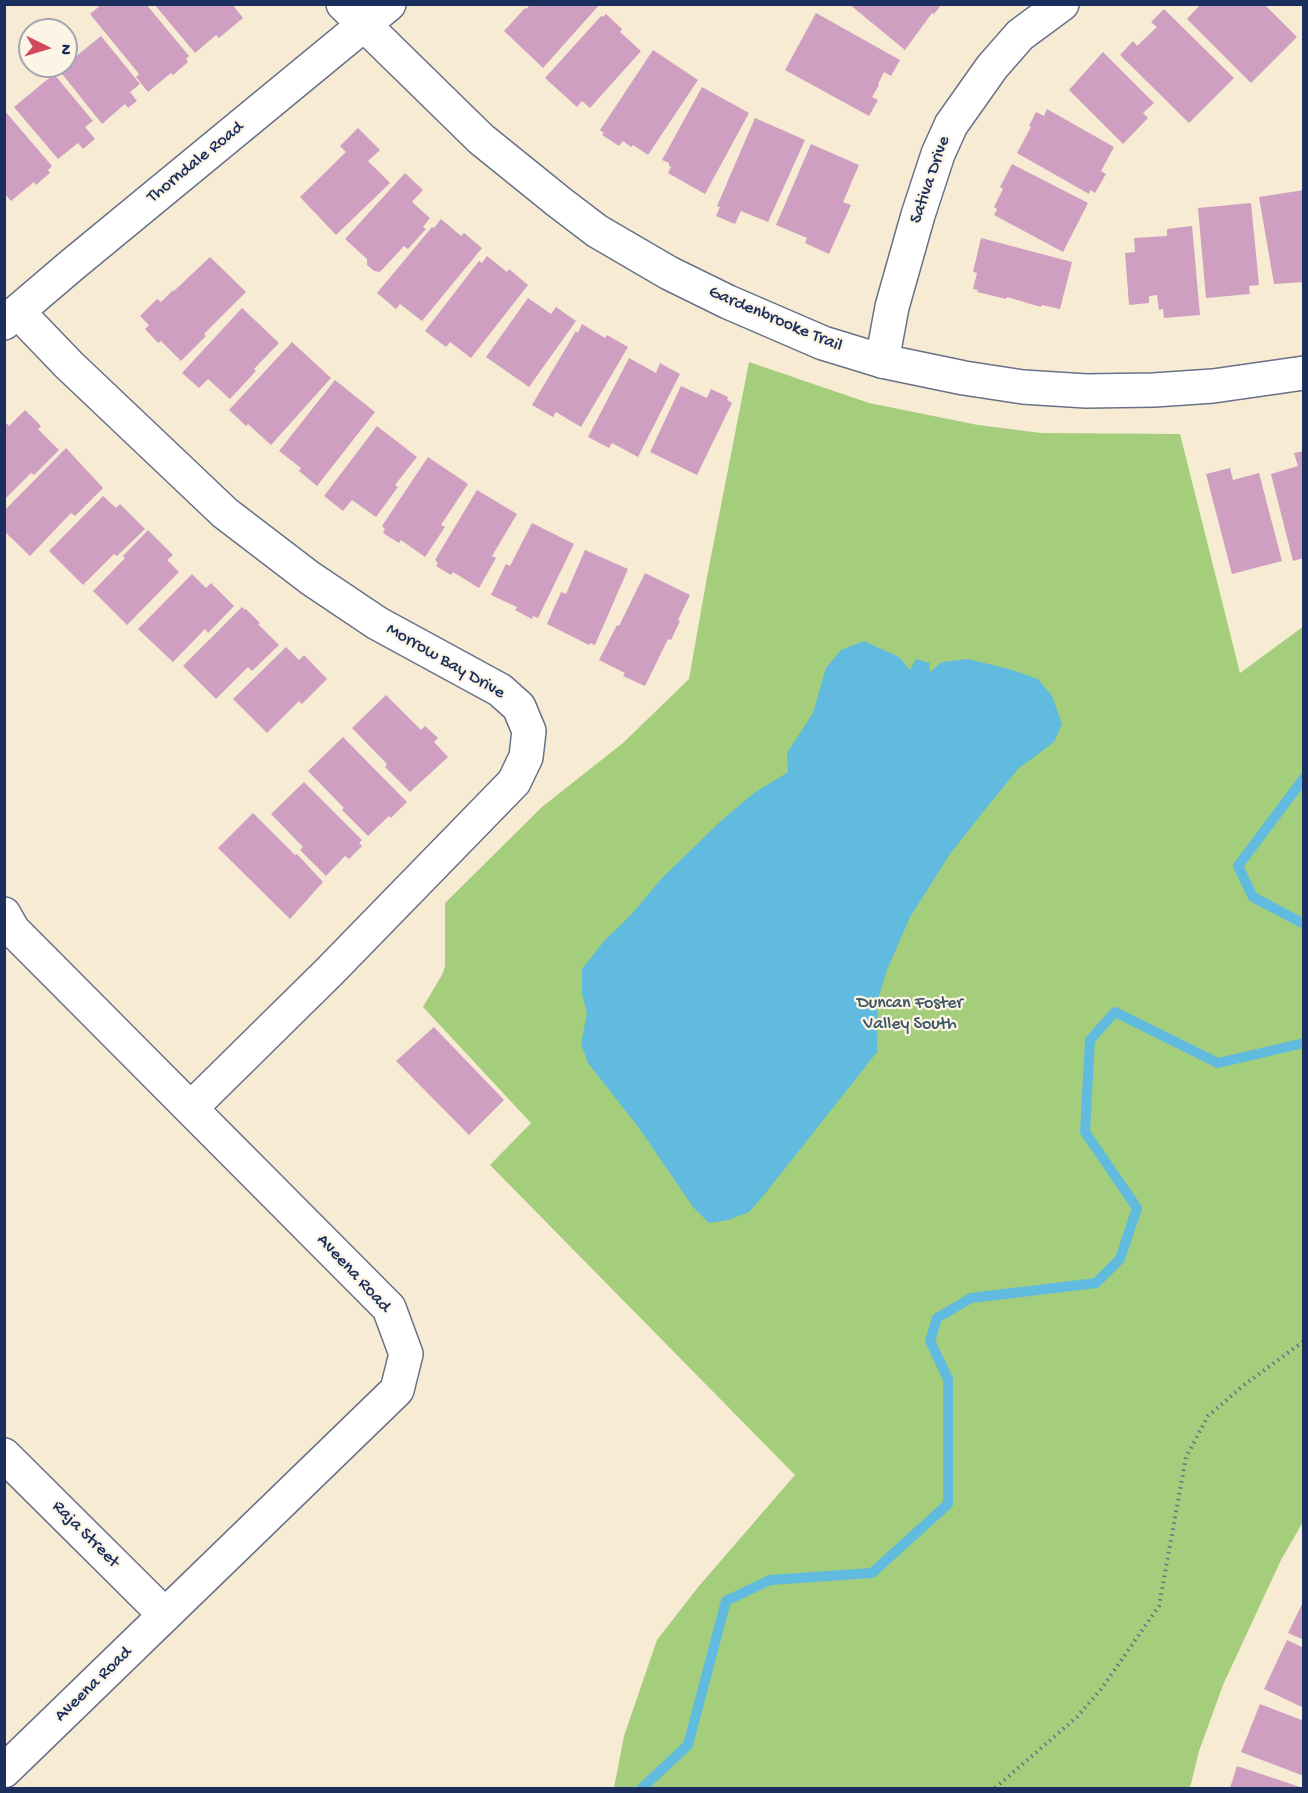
<!DOCTYPE html>
<style>
body{margin:0}
#map{position:relative;width:1308px;height:1793px;overflow:hidden;background:#f7ebd3;font-family:"Gochi Hand",sans-serif}
canvas{display:block}
.frame{position:absolute;inset:0;border:6px solid #1b2f5e;pointer-events:none}
.north{position:absolute;left:18px;top:18px;width:60px;height:60px;box-sizing:border-box;background:#fcf5e5;border:2px solid #a2a6af;border-radius:50%;rotate:95deg;font-size:16px;font-weight:700;line-height:24px;text-align:center;color:#1b2f5e}
.north::after{content:'';display:block;margin:auto;width:21px;height:27px;background:#d1495b;clip-path:polygon(50% 0,100% 100%,50% 72%,0 100%)}
</style>
<div id="map">
<canvas width="1308" height="1793"></canvas>
<div class="frame"></div>
<div class="north">N</div>
</div>
<script>
const ctx = document.querySelector('canvas').getContext('2d');
ctx.lineJoin = 'round';
function paint(path, color) {
  ctx.fillStyle = color;
  ctx.fill(path, 'evenodd');
}
function poly(rows) {
  const path = new Path2D();
  for (const r of rows) {
    path.moveTo(r[0], r[1]);
    for (let i = 2; i < r.length; i += 2) path.lineTo(r[i], r[i + 1]);
  }
  return path;
}
function strokePath(path, color, width, dash) {
  ctx.strokeStyle = color;
  ctx.lineWidth = width;
  ctx.lineCap = dash ? 'butt' : 'round';
  ctx.setLineDash(dash || []);
  ctx.stroke(path);
}
function label(font, color, halo, rows, align = 'center') {
  ctx.font = font + ' "Gochi Hand",sans-serif';
  ctx.lineWidth = 4.5;
  ctx.setLineDash([]);
  ctx.textBaseline = 'middle';
  ctx.strokeStyle = halo;
  ctx.fillStyle = color;
  for (const [text, x, y, turn = 0] of rows) {
    ctx.save();
    ctx.translate(x, y);
    ctx.rotate((+turn || 0) * Math.PI / 180);
    ctx.textAlign = isNaN(turn) ? turn : align;
    if (halo) ctx.strokeText(text, 0, 0);
    ctx.fillText(text, 0, 0);
    ctx.restore();
  }
}
paint(poly([
 [749,362,869,403,978,425,1041,433,1180,434,1240,673,1304,626,1303,1522,1281,1560,1223,1685,1199,1751,1190,1788,614,1788,624,1736,657,1640,699,1586,795,1475,490,1165,531,1123,423,1007,443,973,445,966,445,903,542,807,623,743,689,679,707,577]
]), '#a4ce7b');
paint(poly([
 [864,641,899,657,910,670,916,659,930,663,930,672,942,662,968,659,1009,669,1038,679,1052,696,1062,724,1054,742,1018,769,987,807,950,854,910,917,887,970,878,999,877,1052,764,1195,749,1212,728,1220,709,1223,693,1207,639,1128,588,1063,581,1044,587,1013,582,994,582,969,605,940,630,916,662,878,722,820,754,793,788,772,787,753,813,713,826,668,841,650]
]), '#60bbde');
strokePath(poly([
 [1304,778,1238,866,1253,897,1304,924],
 [642,1788,688,1745,726,1601,770,1580,872,1573,948,1504,948,1379,930,1341,937,1318,971,1298,1096,1283,1120,1259,1137,1208,1085,1132,1090,1040,1115,1012,1218,1063,1304,1043]
]), '#60bbde', 10);
paint(poly([
 [102,4,146,4,189,56,186,59,188,62,173,75,171,73,148,92,136,77,139,74,90,14],
 [154,4,232,4,243,18,219,38,216,35,195,53],
 [531,4,600,4,543,68,504,31,525,8,526,9],
 [849,4,942,4,934,14,932,13,905,50],
 [1201,4,1205,6,1207,4,1264,4,1297,37,1251,83,1187,19],
 [1164,9,1234,78,1189,123,1120,55,1133,41,1137,46,1157,27,1151,22],
 [816,13,900,60,891,76,884,72,878,84,879,85,872,97,878,100,869,116,785,70],
 [606,14,622,29,620,32,641,51,590,108,582,101,577,107,545,78,601,16,603,17],
 [101,36,140,84,130,92,137,101,128,108,125,104,102,124,59,70],
 [653,50,698,80,648,155,633,145,631,147,623,141,619,146,602,135,604,133,600,130],
 [1103,52,1154,103,1143,113,1148,118,1123,144,1069,90],
 [54,74,93,121,85,127,95,139,83,149,78,143,58,159,14,107],
 [702,87,749,113,705,194,668,173,671,167,669,166,669,163,662,160],
 [1047,109,1114,147,1101,171,1106,174,1095,193,1090,190,1089,194,1017,153,1031,127,1029,126,1036,112,1044,116],
 [4,110,52,166,48,170,50,173,36,185,34,182,11,201,4,193],
 [755,118,805,140,768,222,741,211,735,224,716,216,720,207,717,206],
 [358,128,380,150,368,161,390,183,336,235,300,197,346,152,340,146],
 [811,144,859,165,843,202,851,205,829,254,805,243,807,238,776,225],
 [1012,164,1088,203,1063,252,994,215,997,209,994,207,1003,189,1000,187],
 [405,173,423,190,412,202,430,218,423,227,426,229,408,249,404,246,380,272,374,271,367,265,367,259,345,239],
 [1304,190,1304,282,1274,284,1259,197],
 [1251,203,1259,285,1249,286,1250,294,1206,298,1198,208],
 [441,219,461,236,464,233,482,248,422,321,400,304,396,309,377,293,432,227,434,228],
 [1192,226,1200,315,1164,318,1163,309,1159,310,1157,295,1149,296,1149,303,1129,305,1125,253,1135,252,1134,238,1167,236,1167,229],
 [981,238,1072,262,1060,309,1042,305,1041,307,1007,297,1006,299,977,292,978,290,973,289,977,273,973,272],
 [487,256,507,272,509,269,528,285,471,358,450,342,446,347,425,331,479,261,482,263],
 [210,257,246,292,204,334,206,336,181,361,161,341,158,343,145,329,149,325,140,316,157,299,161,302,173,290,174,291],
 [528,298,551,314,556,307,576,321,529,387,486,357],
 [242,308,279,343,254,369,256,371,230,399,208,379,199,388,182,373],
 [582,324,605,338,607,335,628,347,581,427,556,412,553,417,532,405,576,331,578,333],
 [292,342,331,378,271,445,248,424,246,426,229,410],
 [629,358,656,373,660,363,680,374,638,457,612,443,609,448,588,437],
 [335,380,375,412,317,486,299,471,301,468,279,451],
 [681,386,707,398,711,389,728,397,727,400,732,403,697,475,650,452],
 [25,410,41,426,38,429,59,450,34,475,31,473,4,500,4,421,9,426],
 [377,426,417,457,395,485,398,487,376,517,352,500,343,511,324,496],
 [66,448,103,488,75,516,71,513,30,556,4,531,4,511],
 [1304,451,1304,558,1293,561,1271,474,1298,466,1294,453],
 [428,457,468,484,441,525,445,527,425,557,401,540,399,543,383,533,385,529,382,526],
 [1230,468,1233,480,1259,473,1282,561,1232,574,1206,474],
 [477,490,517,514,492,556,496,558,479,588,453,572,451,575,436,566,438,563,435,560],
 [103,496,116,508,120,504,145,529,117,556,114,554,83,585,49,551],
 [532,523,574,544,538,618,533,616,532,619,515,610,517,607,491,595,506,564,510,566],
 [148,530,173,555,167,560,179,572,127,625,93,591,125,558,123,556],
 [585,550,628,569,595,645,590,643,589,645,547,624,561,592,566,594],
 [645,573,690,595,678,620,680,621,671,640,668,639,645,686,623,676,625,673,599,660,617,625,619,626],
 [192,574,206,588,211,583,234,606,208,633,205,629,173,662,138,629],
 [242,607,245,610,246,609,260,623,258,624,279,645,252,671,248,667,216,699,183,666],
 [286,647,299,660,304,655,327,679,302,704,299,701,267,733,233,699],
 [386,695,421,730,425,726,438,738,434,742,448,757,410,792,385,767,387,764,352,728],
 [343,737,407,802,391,818,389,816,368,836,342,810,344,808,308,771],
 [304,782,362,840,359,843,362,846,349,859,345,856,326,876,300,850,303,847,271,814],
 [253,813,295,855,297,854,323,882,290,919,218,848],
 [434,1027,504,1100,469,1135,396,1061],
 [1304,1600,1304,1640,1288,1633],
 [1287,1640,1304,1648,1304,1708,1264,1689],
 [1260,1704,1304,1721,1304,1776,1241,1752],
 [1237,1766,1303,1788,1230,1788]
]), '#ce9fc1');
const minor = poly([
 [18,312,69,365,225,513,310,578,377,623,500,690,519,707,529,731,526,757,514,782,330,971,191,1108],
 [882,361,892,307,918,215,938,154,951,125,992,67,1020,35,1062,4],
 [4,914,13,930,389,1308,406,1354,397,1390,4,1771],
 [4,1455,165,1615]
]);
const tertiary = poly([
 [343,4,481,139,559,202,597,231,669,273,728,302,823,343,882,361,964,378,1023,387,1086,391,1154,390,1213,386,1304,373],
 [4,323,72,265,389,4]
]);
strokePath(minor, '#687187', 36);
strokePath(tertiary, '#687187', 36);
strokePath(poly([
 [995,1788,1077,1717,1102,1688,1159,1606,1186,1457,1208,1416,1244,1385,1304,1341]
]), '#687187', 4, [1.5, 4.5]);
strokePath(minor, '#fff', 33);
strokePath(tertiary, '#fff', 33);
label('18px', '#1b2f5e', '#fcf5e5', [
 ["Thorndale Road",196,163,-39],
 ["Sativa Drive",931,180,-71],
 ["Gardenbrooke Trail",775,320,23],
 ["Morrow Bay Drive",445,662,30],
 ["Aveena Road",353,1274,47],
 ["Raja Street",85,1535,45],
 ["Aveena Road",94,1685,-44]
]);
label('18px', '#3d5765', '#fcf5e5', [
 ["Duncan Foster",910,1004],
 ["Valley South",910,1025]
]);
</script>
